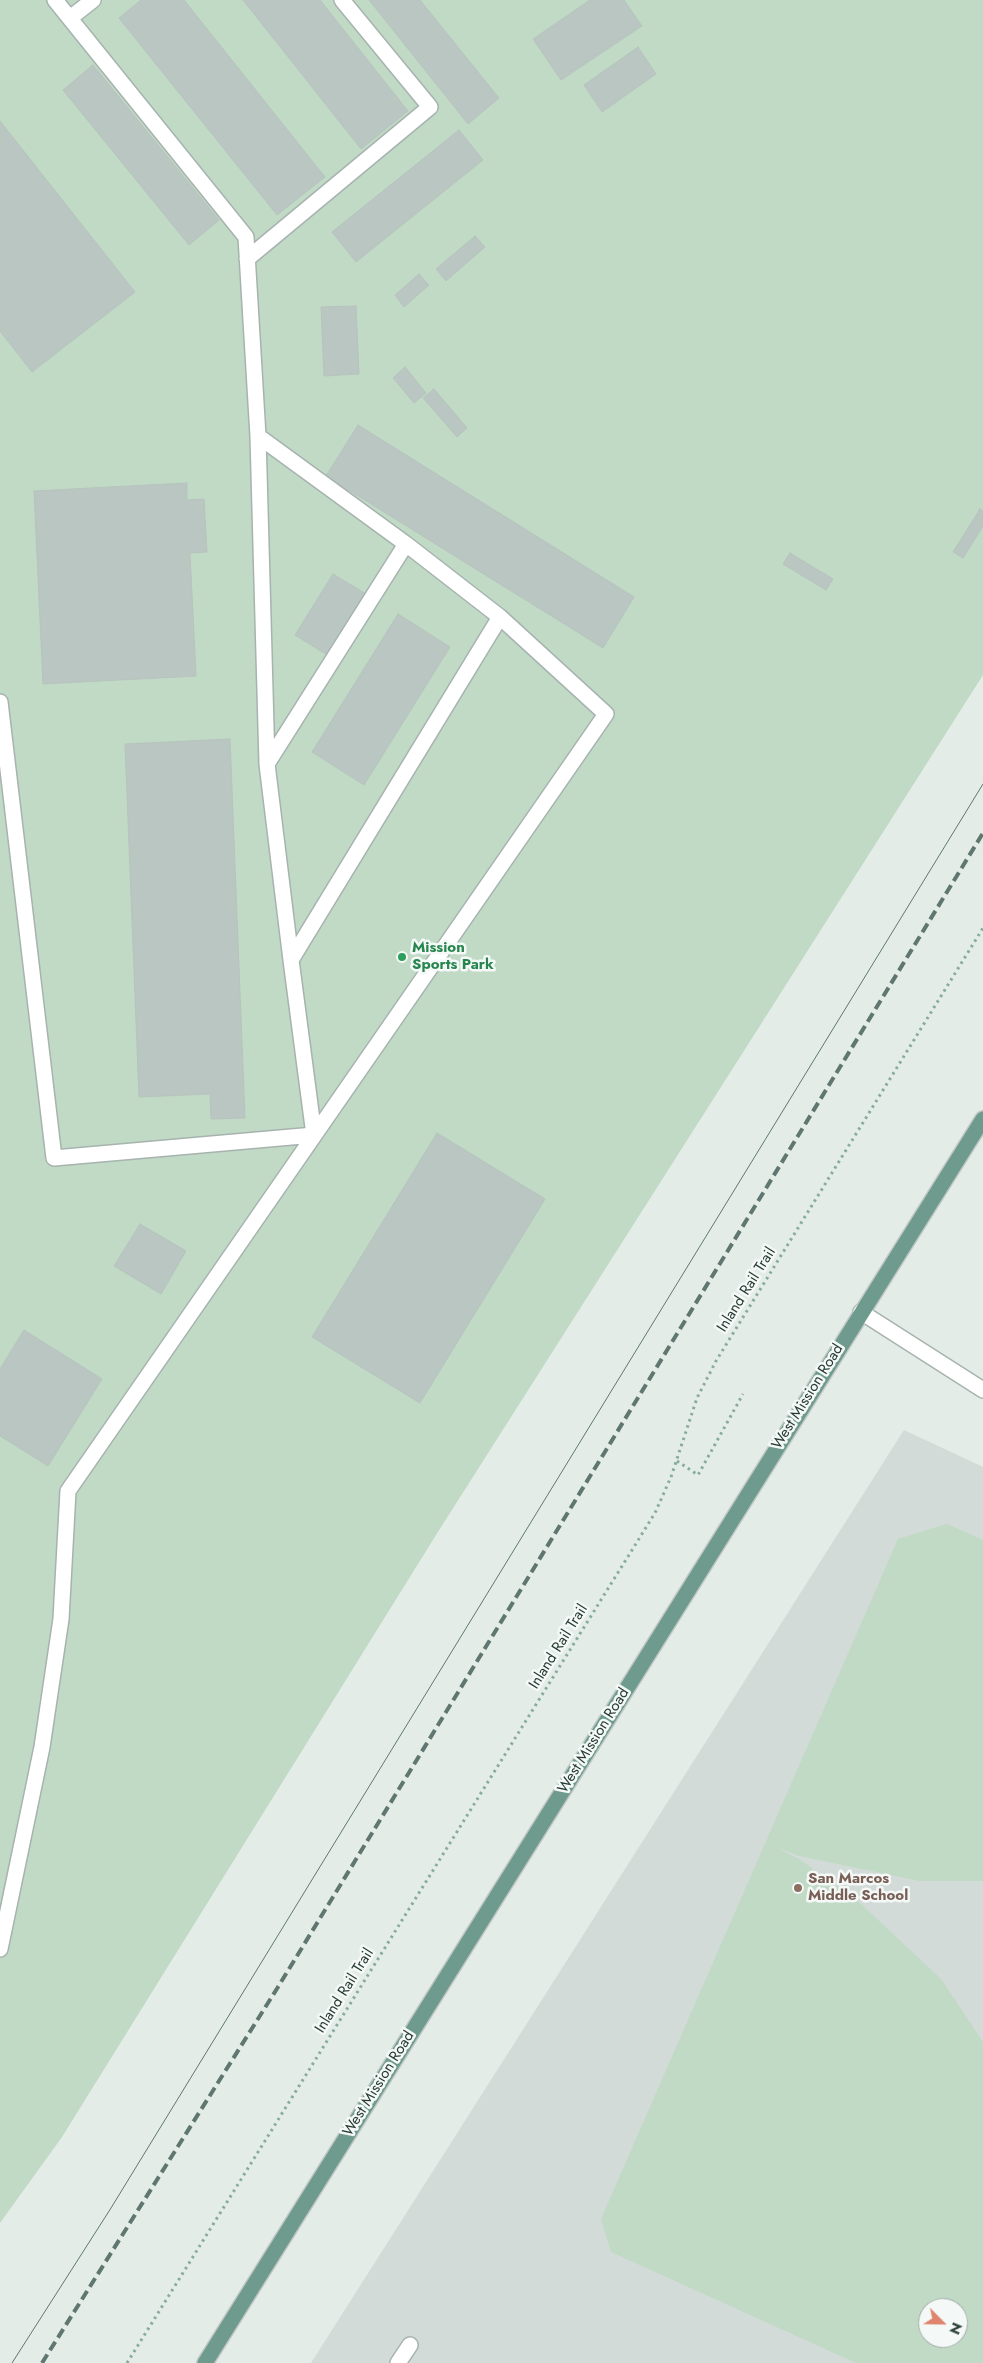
<!DOCTYPE html>
<style>
body{margin:0}
#map{position:relative;width:983px;height:2363px;overflow:hidden;background:#e4ece8;font-family:Jost,sans-serif}
canvas{display:block}
.north{position:absolute;left:918px;top:2298px;width:50px;height:50px;box-sizing:border-box;background:#f4f8f6;border:1px solid #a2aca8;border-radius:50%;rotate:113deg;font-size:14px;font-weight:700;line-height:20px;text-align:center;color:#263b34}
.north::after{content:'';display:block;margin:auto;width:18px;height:22px;background:#e0856d;clip-path:polygon(50% 0,100% 100%,50% 72%,0 100%)}
</style>
<div id="map">
<canvas width="983" height="2363"></canvas>
<div class="north">N</div>
</div>
<script>
const ctx = document.querySelector('canvas').getContext('2d');
ctx.lineJoin = 'round';
function paint(path, color) {
  ctx.fillStyle = color;
  ctx.fill(path, 'evenodd');
}
function poly(rows) {
  const path = new Path2D();
  for (const r of rows) {
    path.moveTo(r[0], r[1]);
    for (let i = 2; i < r.length; i += 2) path.lineTo(r[i], r[i + 1]);
  }
  return path;
}
function strokePath(path, color, width, dash) {
  ctx.strokeStyle = color;
  ctx.lineWidth = width;
  ctx.lineCap = dash ? 'butt' : 'round';
  ctx.setLineDash(dash || []);
  ctx.stroke(path);
}
function label(font, color, halo, rows, align = 'center') {
  ctx.font = font + ' Jost,sans-serif';
  ctx.lineWidth = 5;
  ctx.setLineDash([]);
  ctx.textBaseline = 'middle';
  ctx.strokeStyle = halo;
  ctx.fillStyle = color;
  for (const [text, x, y, turn = 0] of rows) {
    ctx.save();
    ctx.translate(x, y);
    ctx.rotate((+turn || 0) * Math.PI / 180);
    ctx.textAlign = isNaN(turn) ? turn : align;
    if (halo) ctx.strokeText(text, 0, 0);
    ctx.fillText(text, 0, 0);
    ctx.restore();
  }
}
paint(poly([
 [904,1430,983,1467,983,2363,311,2363],
 [928,2308,958,2308,958,2338,928,2338]
]), '#d2dbd7');
paint(poly([
 [0,0,983,0,983,675,436,1535,62,2137,0,2223],
 [947,1524,983,1540,983,1881,920,1881,799,1856,774,1846,799,1859,861,1904,941,1979,983,2042,983,2363,856,2363,611,2252,601,2219,898,1539],
 [928,2308,958,2308,958,2338,928,2338]
]), '#c0dac6');
const building = poly([
 [141,0,184,0,325,177,277,215,119,18,141,0],
 [243,0,320,0,408,111,361,149,243,0],
 [369,0,420,0,499,98,468,124,369,0],
 [590,0,624,0,642,26,561,80,533,39,590,0],
 [638,47,656,74,602,112,584,85,638,47],
 [93,65,219,220,189,245,63,90,93,65],
 [0,121,135,292,32,372,0,331,0,121],
 [459,130,483,160,356,262,332,232,459,130],
 [475,236,485,247,446,281,436,269,475,236],
 [419,274,429,285,404,307,395,295,419,274],
 [356,306,359,374,324,376,321,307,356,306],
 [405,367,426,393,414,403,393,378,405,367],
 [434,389,467,428,457,437,423,398,434,389],
 [358,425,634,597,603,648,326,476,358,425],
 [187,483,187,500,204,499,207,552,190,553,196,676,43,684,34,491,187,483],
 [980,509,983,511,983,526,963,558,953,552,980,509],
 [790,553,833,579,826,590,783,564,790,553],
 [333,574,366,594,329,656,295,635,333,574],
 [398,614,450,647,364,785,312,752,398,614],
 [230,739,245,1118,211,1119,210,1094,139,1097,125,744,230,739],
 [437,1133,545,1199,420,1403,312,1337,437,1133],
 [140,1224,186,1251,161,1294,114,1266,140,1224],
 [24,1330,102,1379,48,1466,0,1436,0,1369,24,1330]
]);
paint(building, '#bac6c1');
strokePath(building, '#b7c4be', 1);
const minor = poly([
 [55,0,246,237,258,436],
 [70,18,93,0],
 [247,259,430,107,342,0],
 [0,702,54,1158,314,1135,291,960,500,617,606,714,68,1491,61,1619,42,1747,0,1949],
 [267,764,258,436,406,544],
 [291,960,267,764,406,544,500,617],
 [861,1312,983,1390],
 [398,2363,410,2345]
]);
const major = poly([
 [205,2363,983,1119]
]);
strokePath(minor, '#a7b3ae', 18);
strokePath(major, '#c2c8c6', 18);
strokePath(poly([
 [677,1461,698,1475,743,1394],
 [127,2363,655,1513,671,1477,697,1398,716,1361,983,928]
]), '#88ab9f', 3, [2.5, 4]);
strokePath(minor, '#fff', 15);
strokePath(major, '#6e9b8e', 15);
strokePath(poly([
 [12,2363,111,2208,983,784]
]), '#607670', 1);
strokePath(poly([
 [42,2363,278,1987,983,833]
]), '#607670', 4, [10, 5]);
for (const [x, y, r, color] of [
 [402,957,5,"#2e9e5b"],
 [798,1888,5,"#8d6e63"]
]) {
  const dot = new Path2D();
  dot.arc(x, y, r, 0, 2 * Math.PI);
  ctx.fillStyle = color;
  ctx.fill(dot);
  strokePath(dot, '#f4f8f6', 2);
}
label('bold 15px', '#27864d', '#f4f8f6', [
 ["Mission",412,948],
 ["Sports Park",412,965]
], 'left');
label('15px', '#263b34', '#f4f8f6', [
 ["Inland Rail Trail",747,1290,-58],
 ["West Mission Road",808,1397,-58],
 ["Inland Rail Trail",559,1647,-58],
 ["West Mission Road",594,1741,-58],
 ["Inland Rail Trail",345,1991,-58],
 ["West Mission Road",379,2084,-58]
]);
label('bold 15px', '#785e54', '#f4f8f6', [
 ["San Marcos",808,1879],
 ["Middle School",808,1896]
], 'left');
</script>
